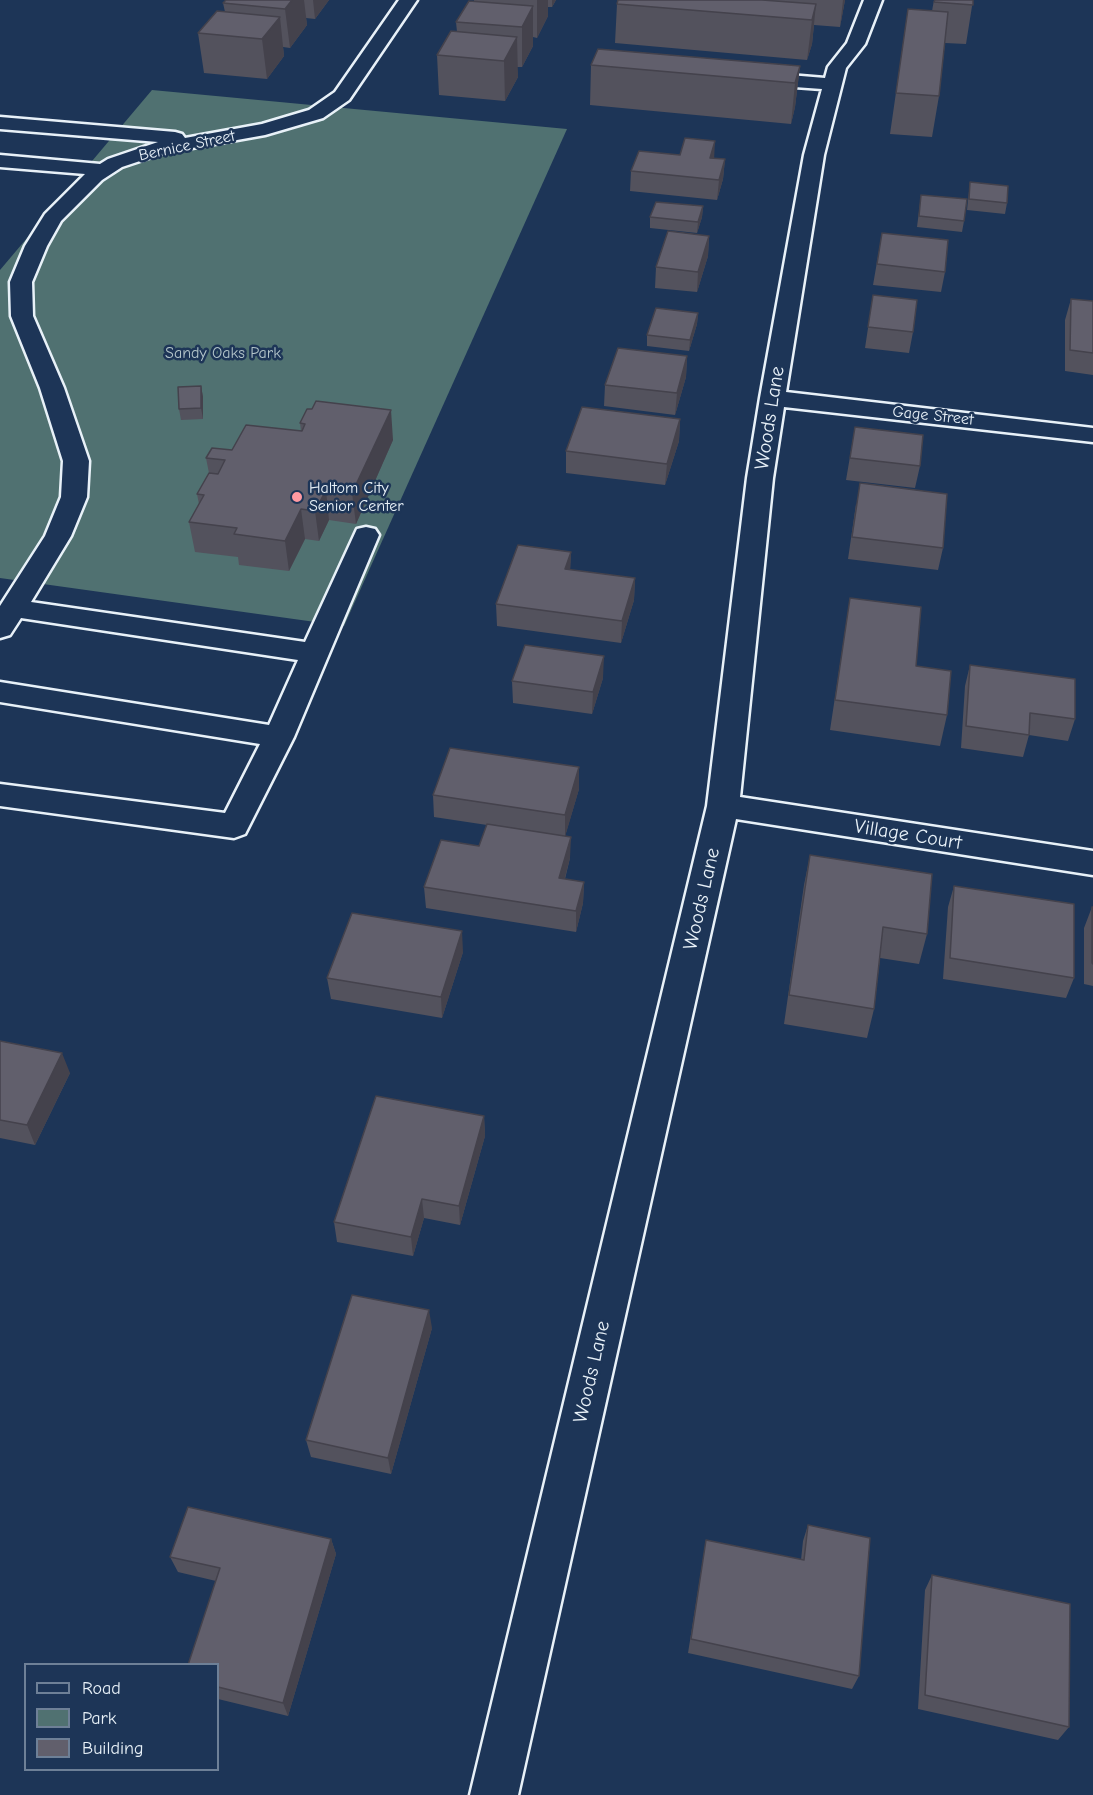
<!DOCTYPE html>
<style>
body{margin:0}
#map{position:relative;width:1093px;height:1795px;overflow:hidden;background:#1d3557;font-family:"Comic Neue",sans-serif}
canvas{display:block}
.legend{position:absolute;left:24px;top:1663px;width:195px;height:108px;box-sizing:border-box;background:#1d3557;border:2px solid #6e8097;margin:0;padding:8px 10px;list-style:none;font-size:18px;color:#e8f1f8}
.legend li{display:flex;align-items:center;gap:12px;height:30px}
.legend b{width:30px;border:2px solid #6e8097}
</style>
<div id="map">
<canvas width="1093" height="1795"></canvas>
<ul class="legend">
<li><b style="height:8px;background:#1d3557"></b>Road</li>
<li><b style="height:16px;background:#507171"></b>Park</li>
<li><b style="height:16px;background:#615f6c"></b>Building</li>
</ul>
</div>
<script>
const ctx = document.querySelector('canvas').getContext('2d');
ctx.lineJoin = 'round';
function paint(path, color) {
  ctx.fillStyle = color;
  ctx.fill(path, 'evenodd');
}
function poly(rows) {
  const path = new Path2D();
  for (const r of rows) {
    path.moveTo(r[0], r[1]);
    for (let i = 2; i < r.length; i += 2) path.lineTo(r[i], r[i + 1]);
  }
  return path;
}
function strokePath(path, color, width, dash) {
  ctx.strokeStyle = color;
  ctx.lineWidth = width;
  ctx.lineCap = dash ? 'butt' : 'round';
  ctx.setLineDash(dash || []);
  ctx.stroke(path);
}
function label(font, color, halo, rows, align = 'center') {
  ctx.font = font + ' "Comic Neue",sans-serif';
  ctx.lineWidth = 5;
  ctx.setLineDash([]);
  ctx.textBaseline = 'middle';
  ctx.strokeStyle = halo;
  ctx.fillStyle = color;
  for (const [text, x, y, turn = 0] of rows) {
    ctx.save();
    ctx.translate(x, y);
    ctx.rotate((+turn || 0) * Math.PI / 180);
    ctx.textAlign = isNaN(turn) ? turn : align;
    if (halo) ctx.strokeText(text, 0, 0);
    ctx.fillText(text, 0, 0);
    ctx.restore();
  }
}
paint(poly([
 [152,90,567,129,344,626,0,578,0,270]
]), '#507171');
const minor = poly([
 [399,0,417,0,349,100,323,118,265,135,164,153,122,167,102,180,61,221,47,246,32,282,33,316,64,388,89,461,87,497,71,536,31,602,305,642,357,529,366,527,375,529,379,535,294,737,245,834,234,838,0,806,0,784,225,813,260,744,0,702,0,682,269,725,298,660,21,618,10,635,0,638,0,606,45,536,61,497,63,461,40,388,11,316,10,282,25,246,45,214,85,174,0,167,0,155,100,164,108,159,158,142,0,129,0,117,175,132,182,134,185,138,262,124,309,110,335,92,399,0],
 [864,0,882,0,865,44,846,68,824,155,786,392,1093,428,1093,442,784,407,773,478,740,797,1093,851,1093,875,736,819,518,1795,470,1795,707,806,747,478,760,398,804,155,822,89,753,84,746,82,744,78,746,74,753,72,825,78,828,67,847,43,864,0]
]);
strokePath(minor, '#e8f1f8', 5);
paint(minor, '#1d3557');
paint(poly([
 [226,0,329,0,315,19,306,18,307,25,290,48,283,47,284,56,267,79,204,73,198,33,225,12,223,3],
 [474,0,556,0,552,7,548,7,548,16,537,38,533,37,533,46,522,67,517,67,518,77,505,101,439,95,437,55,457,32,456,22,474,1],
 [618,0,845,0,840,27,814,25,812,44,807,60,615,43,617,4],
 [934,0,973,0,966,44,945,43,939,96,932,137,890,134,908,9,932,11],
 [591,65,800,66,795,107,791,124,590,105],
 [714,158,725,159,723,179,717,200,630,191,631,171],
 [970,182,1007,203,1005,214,967,210],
 [921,195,964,221,962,232,917,227],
 [703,206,702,217,697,233,650,228,650,217],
 [882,233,945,272,941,292,873,285],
 [709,236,708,256,697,292,655,288,656,267],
 [873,295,913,332,909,353,865,348],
 [1071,299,1093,301,1093,375,1065,371,1065,320],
 [698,313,697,324,689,351,647,346,647,335],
 [687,356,686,377,675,415,604,406,605,385],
 [201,386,203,397,203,419,181,420,179,409],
 [680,419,679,441,665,485,566,473,566,451],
 [300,423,393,440,356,524,329,520,319,541,305,539,289,571,239,565,238,557,195,552,189,522,199,504,197,494,209,473,206,458,301,431],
 [855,427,920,466,915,488,846,480],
 [856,504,943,548,938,570,848,559],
 [571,552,570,570,635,578,634,600,621,643,497,626,496,604],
 [850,598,916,666,947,715,940,746,830,730],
 [970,665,1075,719,1068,741,1029,735,1023,757,961,748,965,686],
 [603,678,592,714,513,703,512,681],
 [579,767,579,789,565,836,570,858,565,879,584,882,583,903,576,932,426,908,424,887,479,846,487,825,434,817,433,795],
 [810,855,927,934,919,964,880,958,874,1009,867,1038,784,1024,804,885],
 [954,886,1074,978,1066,998,943,979,948,907],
 [1092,907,1093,907,1093,986,1084,984,1084,928],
 [463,952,442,1018,331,999,327,978],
 [0,1041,70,1073,35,1145,0,1138],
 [484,1116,485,1136,460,1225,424,1218,413,1256,337,1242,334,1222],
 [432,1328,391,1474,311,1457,306,1440],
 [808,1525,859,1676,852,1689,688,1653,706,1540,801,1560,803,1541],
 [331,1539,336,1554,288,1716,218,1699,216,1581,178,1572,170,1557],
 [932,1575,1069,1727,1058,1740,918,1709,925,1590]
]), '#53525d');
paint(poly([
 [292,0,304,0,307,25,290,48,285,9],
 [313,0,329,0,315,19],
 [537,0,548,0,548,16,537,38],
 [552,0,556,0,552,7],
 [843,0,845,0,840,27],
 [816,4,812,44,807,60,812,20],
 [533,6,533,46,522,67,522,27],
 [280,17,284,56,267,79,262,39],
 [517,37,518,77,505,101,504,61],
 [800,66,795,107,791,124,795,83],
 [715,141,714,161,710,158],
 [725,159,723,179,717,200,719,180],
 [703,206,702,217,697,233,698,222],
 [709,236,708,256,697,292,698,272],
 [698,313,697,324,689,351,690,340],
 [687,356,686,377,675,415,677,393],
 [201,386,203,397,203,419,201,408],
 [391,410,393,440,356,524,352,493],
 [680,419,679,441,665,485,667,464],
 [326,490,329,520,319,541,315,511],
 [301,509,305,539,289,571,285,541],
 [571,552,570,573,565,569],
 [635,578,634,600,621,643,622,621],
 [604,656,603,678,592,714,593,692],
 [579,767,579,789,565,837,565,815],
 [571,837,570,858,559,900,559,878],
 [584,882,583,903,576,932,576,911],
 [462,931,463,952,442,1018,441,997],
 [62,1053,70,1073,35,1145,27,1125],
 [484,1116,485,1136,460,1225,459,1206],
 [422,1199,424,1218,413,1256,411,1237],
 [429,1310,432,1328,391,1474,388,1458],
 [331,1539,336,1554,288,1716,283,1703]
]), '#44424c');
const building = poly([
 [226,0,292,0,285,9,223,3,226,0],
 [618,0,762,0,816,4,812,20,617,4,618,0],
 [935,0,973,0,973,5,934,2,935,0],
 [469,1,533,6,522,27,456,22,469,1],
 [908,9,948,12,939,96,896,93,908,9],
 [217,11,280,17,262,39,198,33,217,11],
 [451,31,517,37,504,61,437,55,451,31],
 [598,49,800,66,795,83,591,65,598,49],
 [685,138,715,141,710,158,725,159,719,180,631,171,639,151,680,155,685,138],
 [970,182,1008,186,1007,203,969,199,970,182],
 [921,195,967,199,964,221,919,216,921,195],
 [656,202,703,206,698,222,650,217,656,202],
 [668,231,709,236,698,272,656,267,668,231],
 [882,233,948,240,945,272,877,264,882,233],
 [873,295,917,300,913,332,868,327,873,295],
 [1071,299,1093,301,1093,353,1070,350,1071,299],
 [656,308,698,313,690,340,647,335,656,308],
 [618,348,687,356,677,393,605,385,618,348],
 [201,386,201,408,179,409,178,387,201,386],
 [316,401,391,410,352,493,326,490,315,511,301,509,285,541,234,534,237,528,189,522,204,495,197,494,209,473,218,474,225,460,206,458,212,448,232,450,246,425,302,431,305,424,300,423,307,409,312,409,316,401],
 [582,407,680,419,667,464,566,451,582,407],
 [855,427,923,435,920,466,850,458,855,427],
 [860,483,947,494,943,548,852,537,860,483],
 [518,545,571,552,565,569,635,578,622,621,496,604,518,545],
 [850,598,921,607,916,666,951,671,947,715,835,700,850,598],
 [525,645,604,656,593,692,512,681,525,645],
 [970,665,1075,679,1075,719,1030,713,1029,735,966,726,970,665],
 [450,748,579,767,565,815,433,795,450,748],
 [487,824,571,837,559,878,584,882,576,911,424,887,441,840,479,846,487,824],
 [810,855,932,874,927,934,883,927,874,1009,789,995,810,855],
 [954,886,1074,904,1074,978,950,958,954,886],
 [1092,907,1093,907,1093,964,1092,963,1092,907],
 [352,913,462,931,441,997,327,978,352,913],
 [0,1041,62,1053,27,1125,0,1120,0,1041],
 [376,1096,484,1116,459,1206,422,1199,411,1237,334,1222,376,1096],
 [352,1295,429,1310,388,1458,306,1440,352,1295],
 [188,1507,331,1539,283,1703,218,1687,218,1665,188,1665,220,1568,170,1557,188,1507],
 [808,1525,870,1538,859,1676,691,1639,706,1540,804,1560,808,1525],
 [932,1575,1070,1604,1069,1727,925,1695,932,1575]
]);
paint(building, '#615f6c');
strokePath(building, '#44424c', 1.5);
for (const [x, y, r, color] of [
 [297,497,6,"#ff9aa2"]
]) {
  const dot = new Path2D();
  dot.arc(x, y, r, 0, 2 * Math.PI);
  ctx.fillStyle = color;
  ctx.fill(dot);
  strokePath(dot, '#1d3557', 2);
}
label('16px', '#e8f1f8', '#1d3557', [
 ["Bernice Street",187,146,-12],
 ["Gage Street",933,416,6]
]);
label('16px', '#b3c4c9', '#1d3557', [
 ["Sandy Oaks Park",223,353]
]);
label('16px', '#e8f1f8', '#1d3557', [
 ["Haltom City",309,488],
 ["Senior Center",309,506]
], 'left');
label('20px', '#e8f1f8', '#1d3557', [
 ["Woods Lane",770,418,-81],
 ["Village Court",908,835,9],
 ["Woods Lane",702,899,-77],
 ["Woods Lane",592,1372,-77]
]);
</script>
